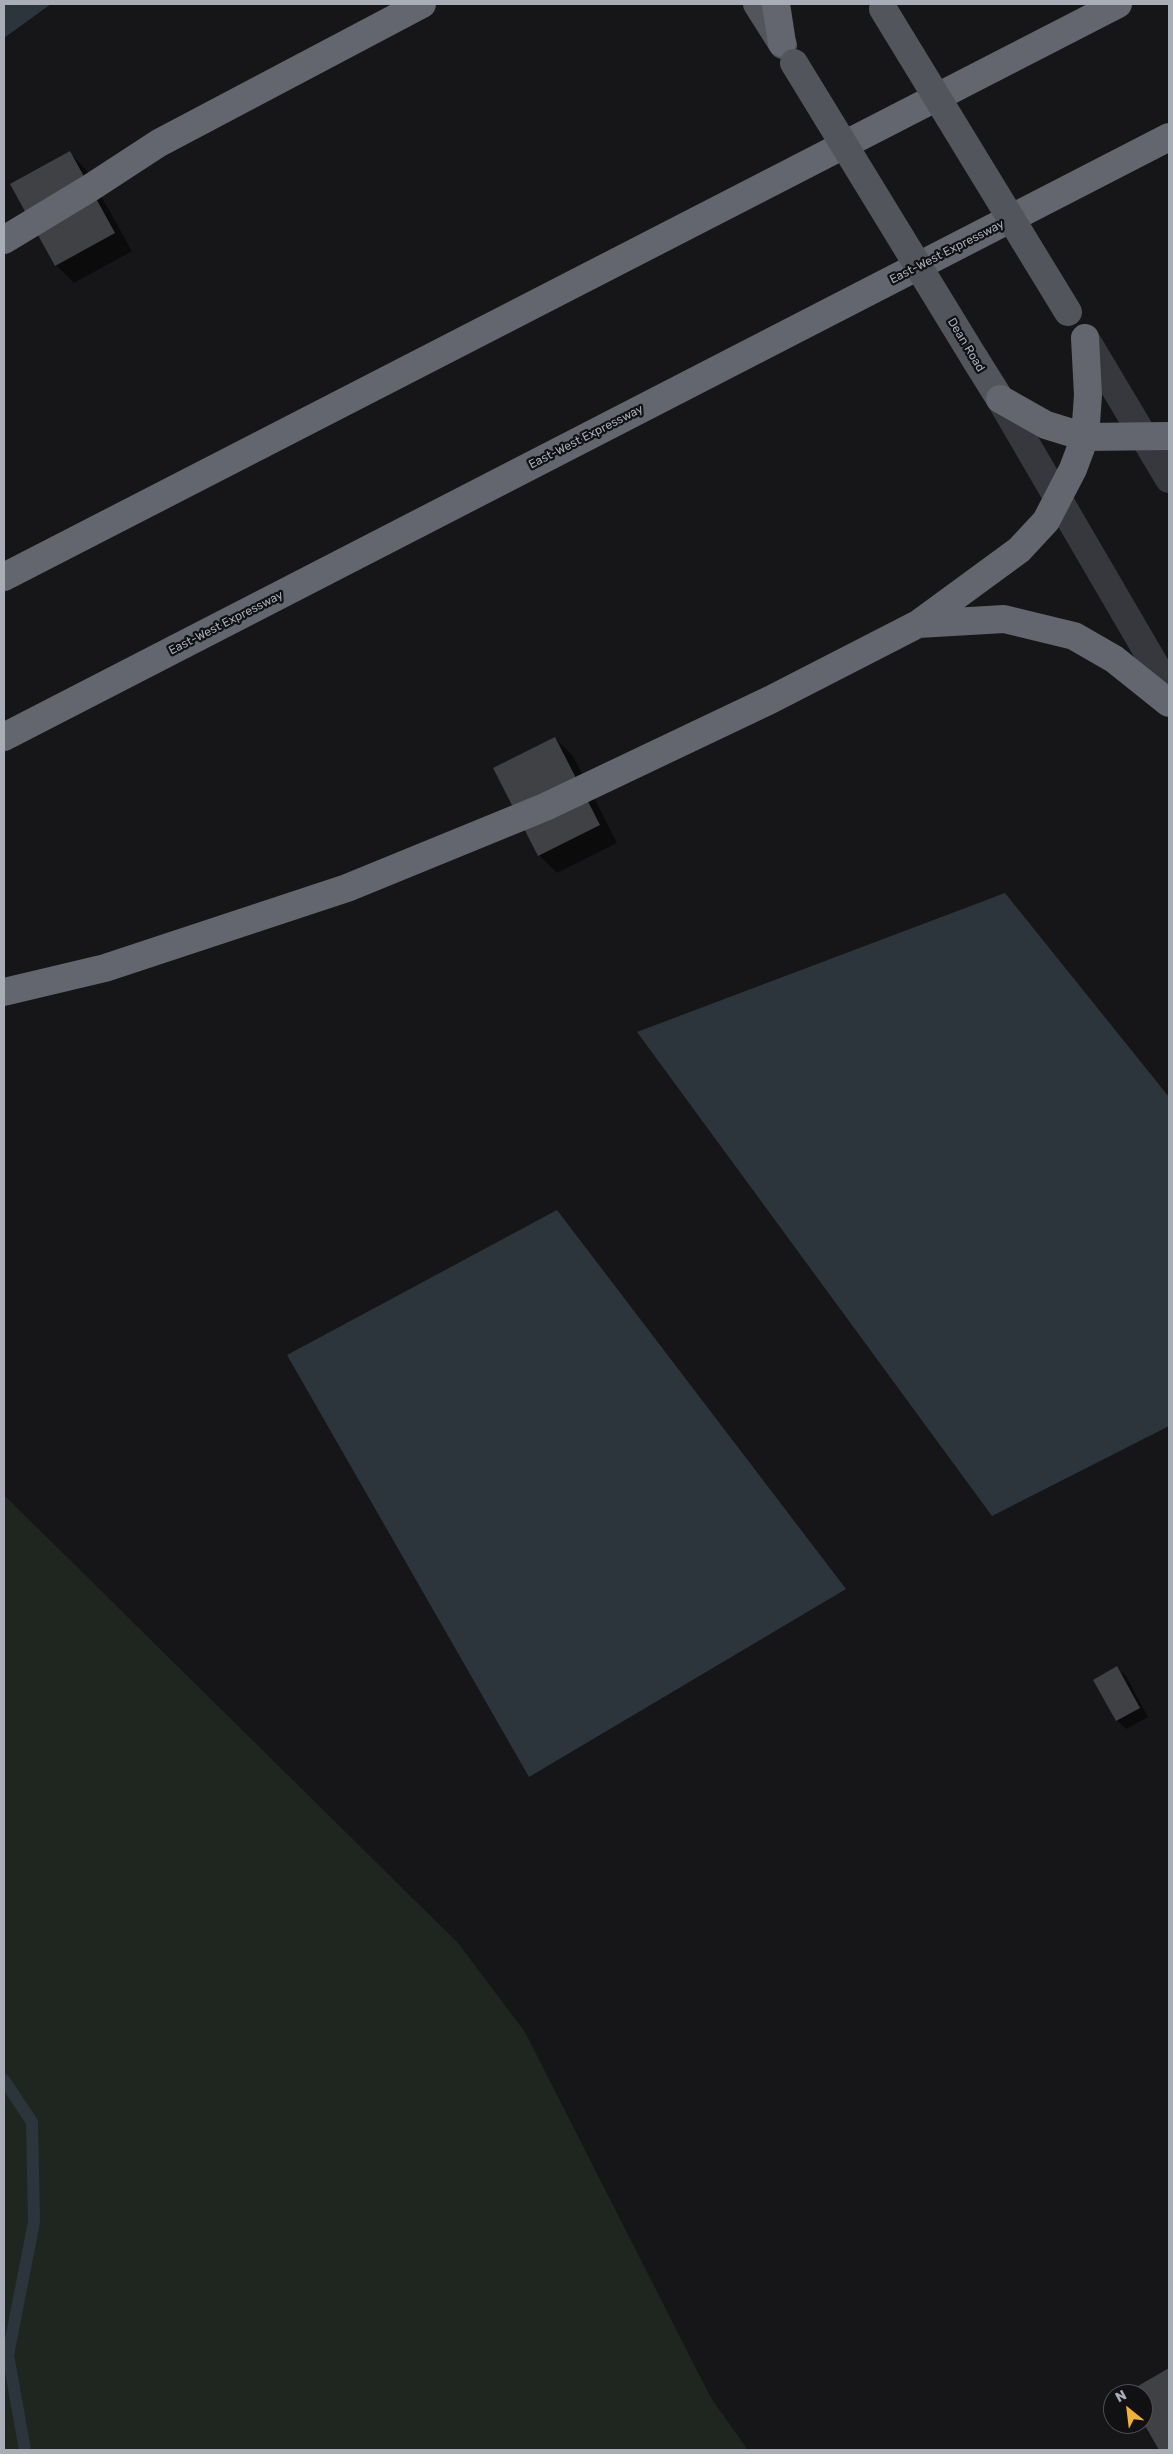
<!DOCTYPE html>
<style>
body{margin:0}
#map{position:relative;width:1173px;height:2454px;overflow:hidden;background:#161618;font-family:Rubik,sans-serif}
canvas{display:block}
.frame{position:absolute;inset:0;border:5px solid #a8adb8;pointer-events:none}
.north{position:absolute;left:1103px;top:2384px;width:50px;height:50px;box-sizing:border-box;background:#111113;border:1px solid #4d4f55;border-radius:50%;rotate:331deg;font-size:14px;font-weight:700;line-height:20px;text-align:center;color:#a8adb8}
.north::after{content:'';display:block;margin:auto;width:18px;height:22px;background:#f2b134;clip-path:polygon(50% 0,100% 100%,50% 72%,0 100%)}
</style>
<div id="map">
<canvas width="1173" height="2454"></canvas>
<div class="frame"></div>
<div class="north">N</div>
</div>
<script>
const ctx = document.querySelector('canvas').getContext('2d');
ctx.lineJoin = 'round';
function paint(path, color) {
  ctx.fillStyle = color;
  ctx.fill(path, 'evenodd');
}
function poly(rows) {
  const path = new Path2D();
  for (const r of rows) {
    path.moveTo(r[0], r[1]);
    for (let i = 2; i < r.length; i += 2) path.lineTo(r[i], r[i + 1]);
  }
  return path;
}
function strokePath(path, color, width, dash) {
  ctx.strokeStyle = color;
  ctx.lineWidth = width;
  ctx.lineCap = dash ? 'butt' : 'round';
  ctx.setLineDash(dash || []);
  ctx.stroke(path);
}
function label(font, color, halo, rows, align = 'center') {
  ctx.font = font + ' Rubik,sans-serif';
  ctx.lineWidth = 4.5;
  ctx.setLineDash([]);
  ctx.textBaseline = 'middle';
  ctx.strokeStyle = halo;
  ctx.fillStyle = color;
  for (const [text, x, y, turn = 0] of rows) {
    ctx.save();
    ctx.translate(x, y);
    ctx.rotate((+turn || 0) * Math.PI / 180);
    ctx.textAlign = isNaN(turn) ? turn : align;
    if (halo) ctx.strokeText(text, 0, 0);
    ctx.fillText(text, 0, 0);
    ctx.restore();
  }
}
paint(poly([
 [4,1495,458,1943,525,2032,711,2398,748,2450,4,2450]
]), '#1e261f');
paint(poly([
 [4,4,51,4,4,38],
 [1005,893,1169,1097,1169,1426,992,1516,637,1032],
 [557,1210,846,1589,529,1777,287,1355]
]), '#2c353c');
paint(poly([
 [70,153,87,171,132,251,74,283,56,265],
 [555,738,573,756,617,843,557,873,539,855],
 [1117,1668,1126,1676,1148,1717,1126,1729,1117,1720],
 [1169,2369,1169,2450,1161,2450,1143,2420,1143,2394,1128,2393]
]), '#0007');
strokePath(poly([
 [4,2080,32,2122,34,2222,8,2355,25,2450]
]), '#2c353c', 12);
paint(poly([
 [70,151,115,233,55,266,10,184],
 [555,737,600,825,538,856,493,768],
 [1117,1666,1140,1708,1116,1721,1093,1680],
 [1169,2368,1169,2450,1159,2450,1143,2422,1143,2394,1126,2393]
]), '#404145');
strokePath(poly([
 [1085,338,1169,479],
 [1000,399,1169,689]
]), '#37383d', 28);
strokePath(poly([
 [757,4,783,45],
 [975,359,1000,399]
]), '#53555c', 28);
strokePath(poly([
 [776,4,782,43],
 [4,240,90,188,159,143,422,4],
 [1000,399,1046,425,1085,437,1169,436],
 [4,577,1118,4],
 [918,624,1004,619,1074,636,1114,659,1169,703],
 [4,737,1169,137],
 [4,992,105,968,347,888,545,807,770,700,918,624,1019,550,1046,521,1073,469,1085,437,1088,395,1085,338]
]), '#63666e', 28);
strokePath(poly([
 [883,9,1068,312],
 [794,63,975,359]
]), '#53555c', 28);
label('12px', '#a8adb8', '#111113', [
 ["East-West Expressway",947,252,-27],
 ["Dean Road",966,345,59],
 ["East-West Expressway",586,437,-27],
 ["East-West Expressway",226,623,-27]
]);
</script>
